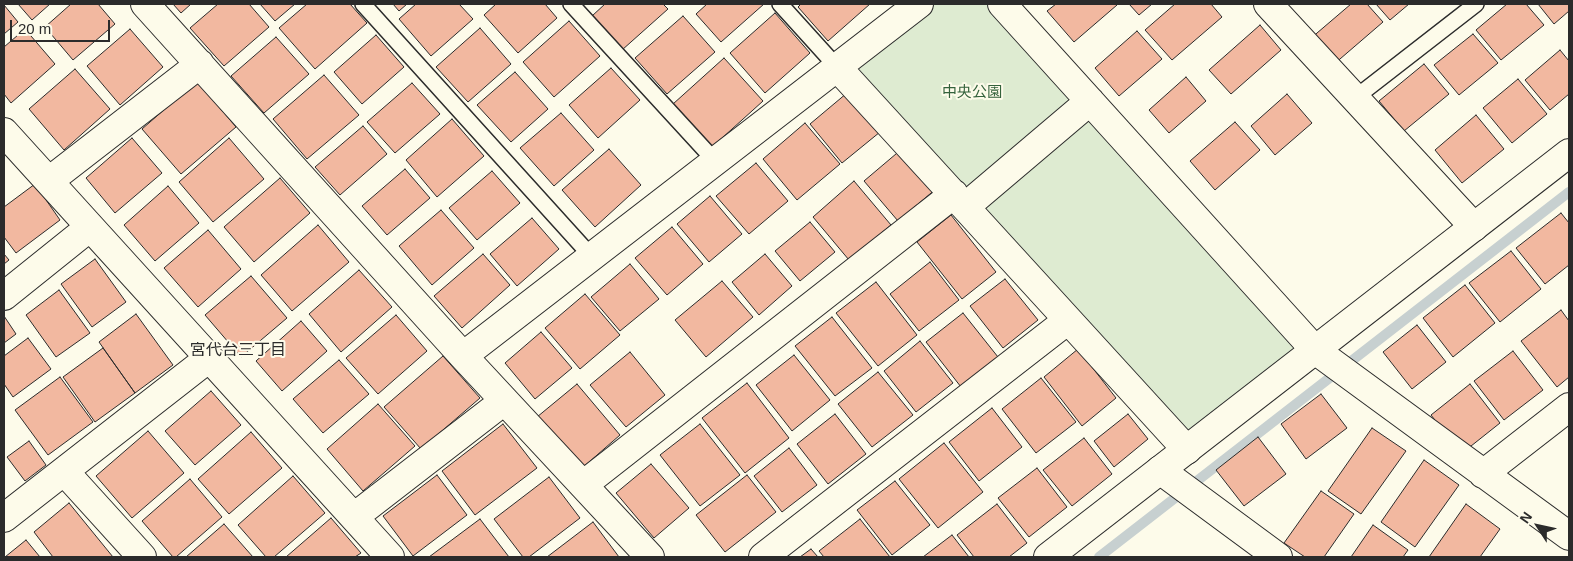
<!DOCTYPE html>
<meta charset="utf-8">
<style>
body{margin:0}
#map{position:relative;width:1573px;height:561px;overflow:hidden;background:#fdfbea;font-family:Helvetica,sans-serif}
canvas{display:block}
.frame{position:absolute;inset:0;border:5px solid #2b2b2b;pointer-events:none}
.north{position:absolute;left:1513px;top:501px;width:50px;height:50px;-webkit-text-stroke:4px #fdfbea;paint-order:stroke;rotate:305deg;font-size:14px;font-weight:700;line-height:20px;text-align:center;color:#2b2b2b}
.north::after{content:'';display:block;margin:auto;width:18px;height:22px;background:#2b2b2b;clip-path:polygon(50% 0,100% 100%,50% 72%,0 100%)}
.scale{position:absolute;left:10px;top:20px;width:100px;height:22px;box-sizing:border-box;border:2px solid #2b2b2b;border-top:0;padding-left:6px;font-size:15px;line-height:18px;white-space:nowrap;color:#2b2b2b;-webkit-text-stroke:4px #fdfbea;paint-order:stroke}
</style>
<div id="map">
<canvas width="1573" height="561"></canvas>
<div class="frame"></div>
<div class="north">N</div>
<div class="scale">20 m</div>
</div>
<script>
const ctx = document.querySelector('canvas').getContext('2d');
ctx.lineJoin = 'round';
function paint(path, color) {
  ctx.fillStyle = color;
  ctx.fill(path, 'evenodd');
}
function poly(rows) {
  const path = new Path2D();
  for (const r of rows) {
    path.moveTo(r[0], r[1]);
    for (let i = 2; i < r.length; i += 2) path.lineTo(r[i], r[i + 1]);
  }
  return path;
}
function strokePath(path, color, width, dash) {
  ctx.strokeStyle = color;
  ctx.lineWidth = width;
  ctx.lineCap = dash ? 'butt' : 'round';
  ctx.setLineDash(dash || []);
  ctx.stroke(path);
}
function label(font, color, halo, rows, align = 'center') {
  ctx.font = font + ' Helvetica,"Noto Sans JP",sans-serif';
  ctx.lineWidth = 4;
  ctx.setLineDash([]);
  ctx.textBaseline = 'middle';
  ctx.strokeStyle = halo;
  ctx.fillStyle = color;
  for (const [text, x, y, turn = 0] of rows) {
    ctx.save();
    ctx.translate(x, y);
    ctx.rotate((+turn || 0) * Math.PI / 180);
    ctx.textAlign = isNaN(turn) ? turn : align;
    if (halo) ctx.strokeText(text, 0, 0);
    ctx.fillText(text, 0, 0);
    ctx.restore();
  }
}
const green = poly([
 [919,4,1002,4,1315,350,1187,450,837,67,919,4]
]);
paint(green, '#deebd1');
strokePath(green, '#74746e', 1);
strokePath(poly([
 [1099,557,1569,192]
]), '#c7d0d0', 10);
const building = poly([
 [18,4,50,4,32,20,18,4],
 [71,4,98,4,115,24,73,60,45,27,71,4],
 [173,4,191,4,181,13,173,4],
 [218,4,249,4,269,27,224,66,190,28,218,4],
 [260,4,295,4,275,21,260,4],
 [307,4,350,4,367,23,315,69,279,28,307,4],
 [393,4,407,4,399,11,393,4],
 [416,4,459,4,473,19,431,56,399,19,416,4],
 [496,4,545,4,557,18,518,53,484,15,496,4],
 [605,4,663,4,668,9,622,50,592,16,605,4],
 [707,4,764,4,721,42,696,14,707,4],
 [801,4,870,4,828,41,798,7,801,4],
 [1056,4,1116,4,1117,5,1074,42,1047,11,1056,4],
 [1129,4,1152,4,1139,15,1129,4],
 [1175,4,1211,4,1222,17,1172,60,1145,30,1175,4],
 [1351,4,1367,4,1383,22,1333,65,1310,39,1351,4],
 [1376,4,1409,4,1390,20,1376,4],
 [1507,4,1526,4,1544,25,1501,60,1476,30,1507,4],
 [1538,4,1569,4,1569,11,1554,24,1538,4],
 [4,5,18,22,4,34,4,5],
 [775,13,810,53,765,93,730,53,775,13],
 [683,16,715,52,667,94,635,58,683,16],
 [569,21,600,56,554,97,523,62,569,21],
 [1260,25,1281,50,1231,94,1209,70,1260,25],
 [480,28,511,64,468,102,436,67,480,28],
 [25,29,55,64,11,103,4,94,4,47,25,29],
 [130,29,163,67,120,105,87,66,130,29],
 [1137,31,1162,59,1119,96,1095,68,1137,31],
 [1473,34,1498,63,1459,95,1434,65,1473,34],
 [376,35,404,67,362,104,334,72,376,35],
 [276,37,309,74,264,113,231,76,276,37],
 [1560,50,1569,61,1569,94,1550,110,1525,80,1560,50],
 [724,58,763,101,711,148,673,104,724,58],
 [1424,64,1449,94,1404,131,1379,101,1424,64],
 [611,68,640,100,598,138,569,105,611,68],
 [75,69,110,109,64,150,29,109,75,69],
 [515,72,548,109,511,142,477,105,515,72],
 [324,75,359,115,307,159,273,119,324,75],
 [1186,77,1206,101,1169,133,1149,110,1186,77],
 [1518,79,1547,114,1512,143,1483,108,1518,79],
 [197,81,236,127,181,174,142,129,197,81],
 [412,83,440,114,395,153,367,122,412,83],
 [847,93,880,132,842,163,810,124,847,93],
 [1287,94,1312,123,1275,155,1251,126,1287,94],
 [561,113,594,150,554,186,520,148,561,113],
 [1476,115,1504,149,1462,183,1435,150,1476,115],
 [452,119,484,156,437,197,406,160,452,119],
 [1235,122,1260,150,1215,190,1190,161,1235,122],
 [805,123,840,164,797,200,763,159,805,123],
 [363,126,387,154,340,195,315,167,363,126],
 [132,138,162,173,115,213,86,178,132,138],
 [229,138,264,179,213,222,179,182,229,138],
 [903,148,937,188,898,221,864,181,903,148],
 [609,149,641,185,595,227,562,190,609,149],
 [756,163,788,201,749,234,716,196,756,163],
 [405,169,430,198,387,235,362,206,405,169],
 [492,171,520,203,477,240,449,208,492,171],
 [280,178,310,213,254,262,224,227,280,178],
 [854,181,891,225,849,260,813,217,854,181],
 [35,184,60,220,16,253,4,237,4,207,35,184],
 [168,186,199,223,155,261,124,225,168,186],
 [710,196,742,234,709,262,677,224,710,196],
 [441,210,474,248,432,285,399,246,441,210],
 [1561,213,1569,223,1569,265,1545,284,1516,248,1561,213],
 [951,215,996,272,962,299,917,242,951,215],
 [532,218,559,249,517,286,490,254,532,218],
 [810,222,835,252,800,281,775,251,810,222],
 [318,225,349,262,292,311,261,275,318,225],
 [672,227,703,264,667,295,635,258,672,227],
 [208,230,241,269,198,307,164,268,208,230],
 [1511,251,1541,289,1500,322,1469,283,1511,251],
 [4,254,9,260,4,264,4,254],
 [483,254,510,285,462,328,434,296,483,254],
 [765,254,792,286,759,315,732,282,765,254],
 [95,259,126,302,92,327,61,284,95,259],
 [930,262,959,300,919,331,890,294,930,262],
 [630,264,659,299,620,331,591,297,630,264],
 [359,270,392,307,341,352,309,314,359,270],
 [251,276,287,318,241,357,205,315,251,276],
 [1005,279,1038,320,1003,348,970,306,1005,279],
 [722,281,753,317,706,357,675,320,722,281],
 [876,282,917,335,878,366,836,313,876,282],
 [1465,285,1495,323,1453,357,1423,318,1465,285],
 [59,290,90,333,56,357,26,315,59,290],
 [585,294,620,335,580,369,545,328,585,294],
 [1561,310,1569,321,1569,377,1557,387,1521,341,1561,310],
 [963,313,998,357,961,387,926,342,963,313],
 [136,314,173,365,135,393,99,342,136,314],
 [396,315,427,351,378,394,346,358,396,315],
 [4,316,16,334,4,343,4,316],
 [832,317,872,368,835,396,795,346,832,317],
 [301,321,327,351,282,391,256,361,301,321],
 [1417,325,1446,362,1412,389,1383,352,1417,325],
 [541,332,572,368,535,399,505,363,541,332],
 [28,338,51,369,13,397,4,384,4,356,28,338],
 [920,341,953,383,916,412,884,371,920,341],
 [103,348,135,393,95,422,63,377,103,348],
 [1078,349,1116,398,1082,426,1044,377,1078,349],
 [1513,351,1543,390,1504,420,1474,381,1513,351],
 [630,352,665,395,626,427,590,385,630,352],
 [794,355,830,400,792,431,756,385,794,355],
 [443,356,480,398,421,449,384,407,443,356],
 [339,360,369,394,323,433,293,399,339,360],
 [878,372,913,415,872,447,838,404,878,372],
 [60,377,93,422,48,455,15,410,60,377],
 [1041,378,1076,422,1036,453,1002,409,1041,378],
 [747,383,789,438,745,473,702,418,747,383],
 [577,384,620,435,581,469,537,417,577,384],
 [1470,384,1500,423,1461,454,1431,415,1470,384],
 [211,391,241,425,195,465,165,431,211,391],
 [1321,394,1347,428,1306,459,1281,424,1321,394],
 [378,404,415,446,363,491,327,449,378,404],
 [992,408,1022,447,979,481,949,442,992,408],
 [835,414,866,454,828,484,797,444,835,414],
 [1128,414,1148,439,1114,467,1094,441,1128,414],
 [503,424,537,468,475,515,442,471,503,424],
 [700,424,740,475,700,506,660,455,700,424],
 [1372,428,1406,451,1361,514,1328,491,1372,428],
 [148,431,184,473,132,518,96,476,148,431],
 [251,432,282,468,229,514,198,479,251,432],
 [1258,437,1286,474,1244,506,1216,470,1258,437],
 [1084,438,1112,474,1072,506,1043,470,1084,438],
 [29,441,46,465,25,481,7,457,29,441],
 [944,443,983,492,938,528,899,479,944,443],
 [789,448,817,485,782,512,754,476,789,448],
 [1424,460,1459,485,1415,547,1381,522,1424,460],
 [651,464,689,508,654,538,616,493,651,464],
 [1037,468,1067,507,1029,537,998,498,1037,468],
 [437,475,467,515,413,556,383,516,437,475],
 [747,475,776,512,725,552,696,515,747,475],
 [293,476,325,513,274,557,266,557,238,525,293,476],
 [549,477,580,518,529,557,523,557,494,519,549,477],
 [190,479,222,517,176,557,173,557,142,521,190,479],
 [895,481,930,525,892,555,857,510,895,481],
 [1321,491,1354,514,1324,557,1305,557,1284,543,1321,491],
 [69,503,113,557,53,557,34,532,69,503],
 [997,504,1027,543,1009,557,974,557,957,535,997,504],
 [1466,504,1500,529,1480,557,1429,557,1466,504],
 [331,518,361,553,355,557,286,557,331,518],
 [480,519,509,557,429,557,480,519],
 [860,519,890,557,824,557,819,551,860,519],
 [593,522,619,557,547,557,593,522],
 [224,524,253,557,186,557,224,524],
 [1373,525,1408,550,1403,557,1351,557,1373,525],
 [952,535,969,557,923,557,952,535],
 [26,540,40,557,5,557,26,540],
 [811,549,818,557,800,557,811,549]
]);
paint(building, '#f2b8a0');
strokePath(building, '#2b2b2b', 1);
const lane = poly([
 [363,4,592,257],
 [571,4,715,161],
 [780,4,837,67],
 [1355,98,1476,4]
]);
const street = poly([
 [145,4,463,356,650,557],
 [1002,4,1315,350,1569,536],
 [1268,4,1474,227],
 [837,67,1187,450],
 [4,132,390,557],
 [49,181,200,64],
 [965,207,1090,101],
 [4,296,90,227],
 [463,356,919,4],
 [1160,470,1278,557],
 [64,471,142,557],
 [1483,474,1569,407],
 [583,485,954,194],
 [354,517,504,401],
 [4,518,209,358],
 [763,557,1068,320]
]);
const secondary = poly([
 [1048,557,1569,153]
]);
strokePath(lane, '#2b2b2b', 18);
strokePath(street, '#2b2b2b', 30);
strokePath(secondary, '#2b2b2b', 30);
strokePath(lane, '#fdfbea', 15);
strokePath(street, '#fdfbea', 28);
strokePath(secondary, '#fdfbea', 28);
label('15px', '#34623c', '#fdfbea', [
 ["中央公園",972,93]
]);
label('16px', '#2b2b2b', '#fdfbea', [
 ["宮代台三丁目",238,351]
]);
</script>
